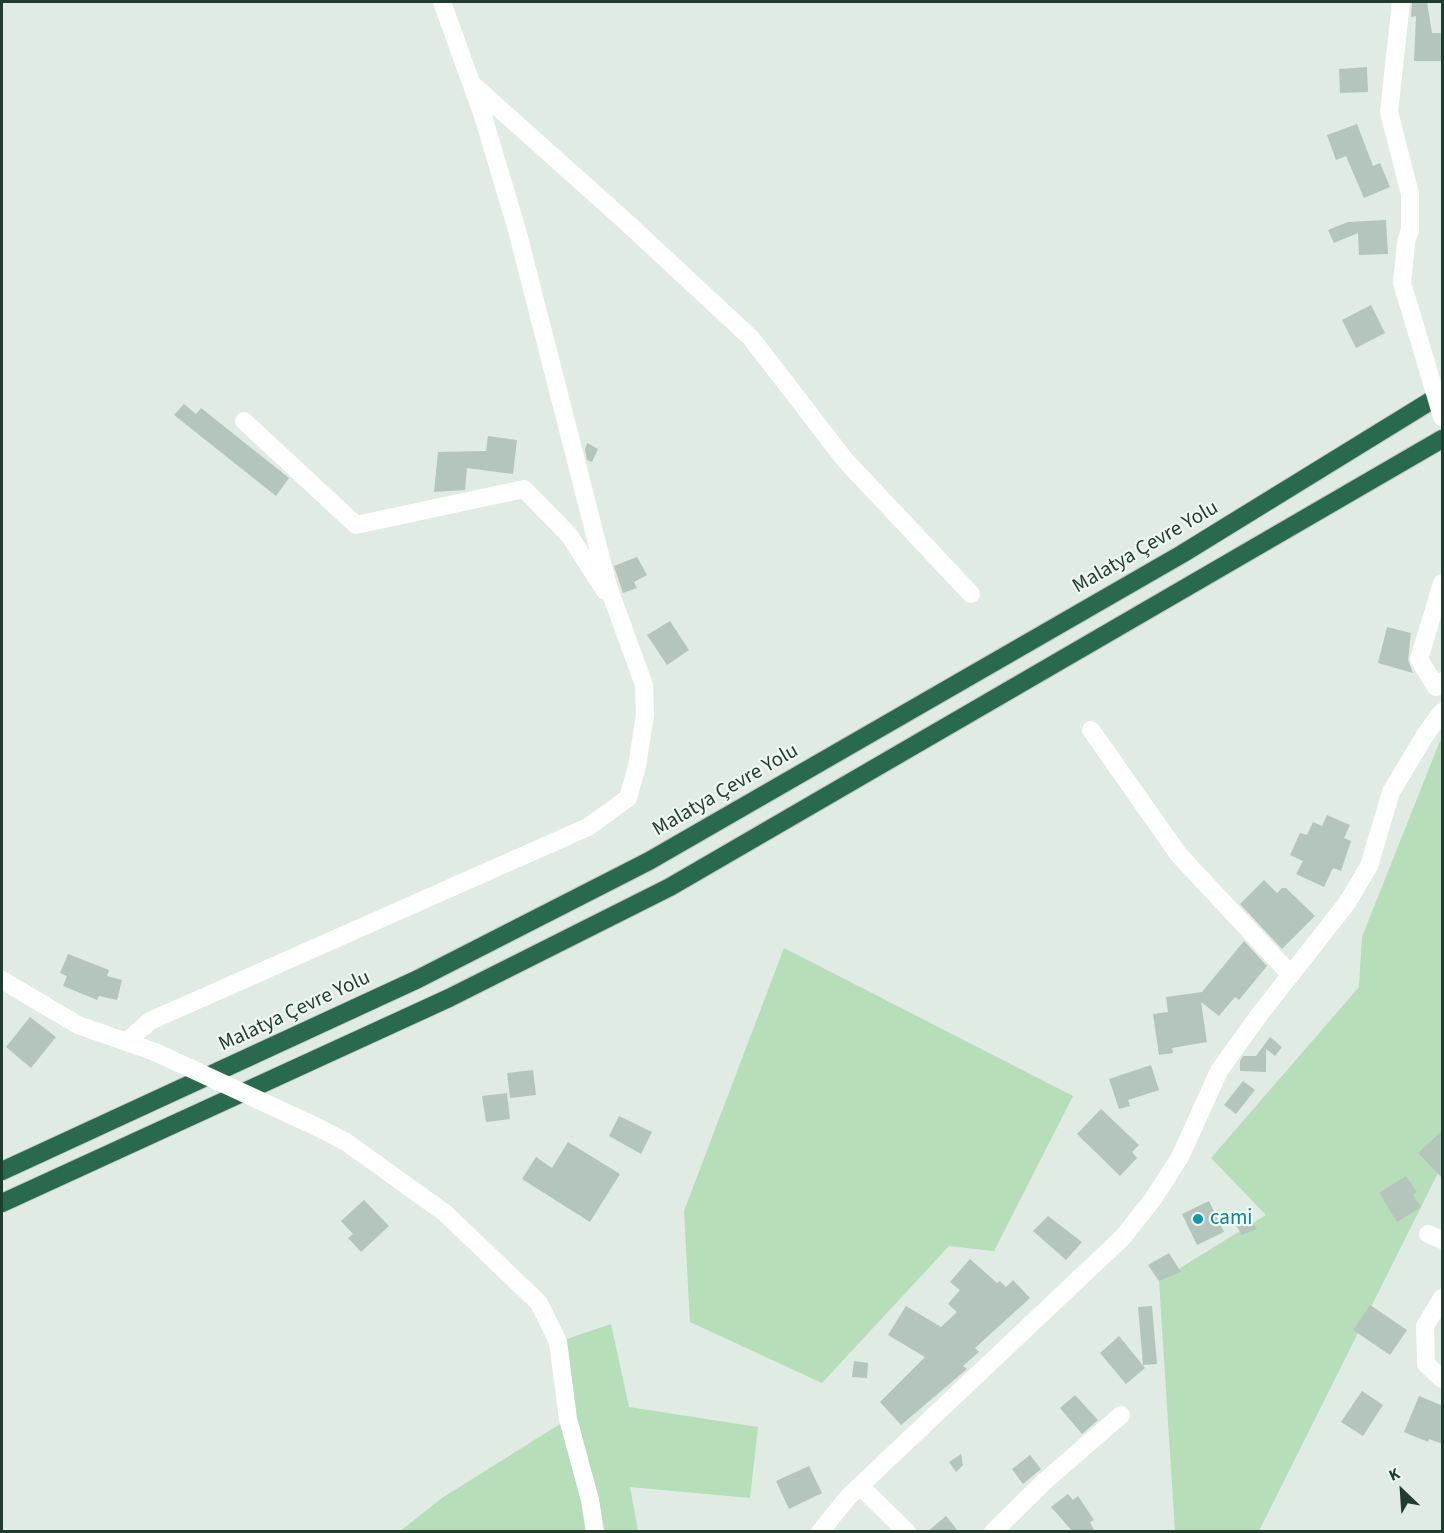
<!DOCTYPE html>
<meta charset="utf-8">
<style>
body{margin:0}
#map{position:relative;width:1444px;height:1533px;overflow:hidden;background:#dfebe3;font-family:"Source Sans 3",sans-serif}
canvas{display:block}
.frame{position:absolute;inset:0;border:3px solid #1f3c2e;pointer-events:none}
.north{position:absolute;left:1372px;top:1461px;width:60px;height:60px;-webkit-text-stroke:4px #eff8f2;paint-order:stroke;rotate:335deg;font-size:16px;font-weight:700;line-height:24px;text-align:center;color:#1f3c2e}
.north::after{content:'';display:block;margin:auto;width:21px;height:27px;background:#1f3c2e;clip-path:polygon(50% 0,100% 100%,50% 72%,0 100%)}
</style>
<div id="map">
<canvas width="1444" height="1533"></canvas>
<div class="frame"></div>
<div class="north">K</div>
</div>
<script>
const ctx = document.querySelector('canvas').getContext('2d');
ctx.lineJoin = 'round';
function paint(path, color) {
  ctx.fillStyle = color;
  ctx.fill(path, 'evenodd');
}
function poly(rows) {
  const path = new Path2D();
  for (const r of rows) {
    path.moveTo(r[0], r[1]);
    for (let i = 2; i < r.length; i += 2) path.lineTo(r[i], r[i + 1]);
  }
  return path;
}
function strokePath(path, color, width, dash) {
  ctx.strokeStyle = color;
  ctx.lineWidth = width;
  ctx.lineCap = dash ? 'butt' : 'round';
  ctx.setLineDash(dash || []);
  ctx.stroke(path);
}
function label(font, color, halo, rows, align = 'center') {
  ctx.font = font + ' "Source Sans 3",sans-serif';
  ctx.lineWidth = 4.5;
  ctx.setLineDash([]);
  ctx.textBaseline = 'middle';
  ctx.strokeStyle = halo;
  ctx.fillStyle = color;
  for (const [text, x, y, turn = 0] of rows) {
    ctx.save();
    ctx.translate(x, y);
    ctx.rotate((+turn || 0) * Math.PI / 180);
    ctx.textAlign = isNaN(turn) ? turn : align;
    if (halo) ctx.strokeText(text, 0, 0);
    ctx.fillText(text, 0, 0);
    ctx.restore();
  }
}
paint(poly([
 [1440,741,1442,741,1442,1165,1259,1531,1175,1531,1159,1281,1266,1215,1211,1158,1359,987,1362,937],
 [784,948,1073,1096,994,1251,949,1246,822,1383,690,1322,684,1211],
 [611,1324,629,1407,758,1427,750,1498,630,1487,638,1531,399,1532,442,1498,568,1419,558,1342]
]), '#b6deb8');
paint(poly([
 [1412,2,1427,2,1432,33,1443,33,1443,61,1414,61,1416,16,1411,17],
 [1367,67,1368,92,1340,93,1339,69],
 [1357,124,1373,166,1380,163,1390,187,1364,198,1346,156,1336,160,1327,135],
 [1386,220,1388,254,1359,255,1358,233,1334,243,1328,230,1348,222],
 [1371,305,1385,333,1356,348,1342,320],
 [184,404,196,414,201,408,289,478,276,496,174,415],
 [488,436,517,440,513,474,467,468,465,490,434,492,438,452,486,451],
 [587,443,598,449,592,462,587,460,585,450],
 [637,557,647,575,634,582,637,588,623,593,614,566],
 [670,621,689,650,667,665,647,635],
 [1387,627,1411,633,1408,660,1413,673,1378,663],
 [1327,815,1350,825,1344,838,1351,841,1341,871,1333,868,1324,887,1296,874,1303,861,1290,855,1300,833,1307,835,1313,822,1322,826],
 [1264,880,1277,893,1282,888,1286,888,1315,916,1282,949,1240,904],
 [1244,941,1267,966,1239,1000,1235,997,1219,1016,1201,1002,1207,1042,1172,1048,1173,1053,1159,1055,1153,1014,1168,1012,1166,997,1202,992],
 [68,954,109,970,107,976,122,980,117,1000,99,996,97,1000,63,986,67,976,60,973],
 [30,1017,56,1037,31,1068,6,1047],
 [1270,1037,1282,1047,1275,1056,1266,1049,1266,1072,1240,1071,1240,1061,1243,1056,1256,1056],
 [1151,1065,1159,1090,1128,1100,1130,1106,1119,1109,1109,1079],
 [533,1070,536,1095,510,1098,507,1073],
 [1243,1081,1255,1090,1236,1114,1224,1105],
 [507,1093,510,1119,486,1122,482,1096],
 [1101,1109,1139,1145,1132,1152,1137,1158,1120,1176,1077,1134],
 [619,1116,652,1132,641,1154,609,1136],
 [1443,1130,1443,1179,1418,1153],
 [568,1142,620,1174,590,1222,522,1179,536,1157,552,1168],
 [1406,1176,1417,1192,1413,1195,1421,1207,1397,1222,1379,1193],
 [364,1200,389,1226,361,1252,348,1238,353,1234,341,1221],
 [1209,1201,1224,1232,1197,1245,1182,1214],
 [1244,1213,1257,1229,1242,1235,1233,1220],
 [1048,1216,1082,1242,1066,1260,1033,1231],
 [1169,1253,1181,1272,1159,1281,1148,1265],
 [970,1259,997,1283,1000,1281,1006,1287,1013,1280,1030,1298,975,1348,979,1352,963,1366,967,1369,901,1425,880,1402,925,1357,888,1335,906,1306,941,1327,957,1312,948,1304,960,1290,950,1282],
 [1370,1305,1407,1330,1390,1355,1353,1330],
 [1152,1306,1157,1364,1143,1365,1138,1307],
 [1119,1336,1145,1368,1126,1384,1100,1353],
 [854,1361,868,1363,867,1378,852,1377],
 [1362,1391,1383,1405,1363,1436,1341,1422],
 [1075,1395,1098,1420,1082,1434,1060,1408],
 [1419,1396,1443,1406,1443,1444,1429,1439,1428,1442,1404,1432],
 [961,1454,963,1465,956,1472,949,1462],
 [1030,1455,1041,1469,1023,1484,1012,1469],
 [809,1466,822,1493,789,1509,776,1481],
 [1068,1494,1073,1500,1078,1496,1094,1520,1090,1522,1095,1532,1073,1532,1051,1507],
 [946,1516,959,1532,927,1532]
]), '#b4c6bb');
const highway = poly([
 [2,1171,418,979,649,861,1182,554,1442,394],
 [2,1203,449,998,670,887,1442,439]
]);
strokePath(highway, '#c0c8c4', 20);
strokePath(poly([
 [1401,2,1389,112,1410,194,1410,229,1406,243,1402,283,1427,366],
 [473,85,624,220,751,338,845,460,971,594],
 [244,421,356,525,524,489,569,535,605,591],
 [1442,583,1419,659,1436,687,1442,681],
 [1091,730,1179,855,1291,975],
 [2,980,78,1025,155,1052],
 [126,1042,150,1021,588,827,628,798,637,766,645,715,644,685,608,586,517,230,483,116,442,2],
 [317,1127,346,1142,445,1213,539,1303,558,1342,568,1419,590,1500,595,1532],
 [1428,1234,1442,1240],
 [1442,1298,1425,1326,1426,1364,1442,1379],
 [860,1486,907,1532],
 [820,1532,848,1497,1123,1237,1153,1199,1180,1157,1219,1071,1259,1015,1347,903,1369,866,1391,792,1427,732,1442,712],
 [993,1532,1045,1481,1121,1415]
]), '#fff', 18);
strokePath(highway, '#296a4f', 18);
strokePath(poly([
 [1427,366,1442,417],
 [155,1052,317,1127]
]), '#fff', 18);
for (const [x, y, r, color] of [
 [1198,1219,6,"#0f9aa8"]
]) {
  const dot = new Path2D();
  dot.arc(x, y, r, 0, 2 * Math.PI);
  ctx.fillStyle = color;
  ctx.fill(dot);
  strokePath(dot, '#eff8f2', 2);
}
label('21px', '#1f3c2e', '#eff8f2', [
 ["Malatya Çevre Yolu",1146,548,-30],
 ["Malatya Çevre Yolu",726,791,-30],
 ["Malatya Çevre Yolu",295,1012,-25]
]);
label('21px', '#0d838f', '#eff8f2', [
 ["cami",1210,1219]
], 'left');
</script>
